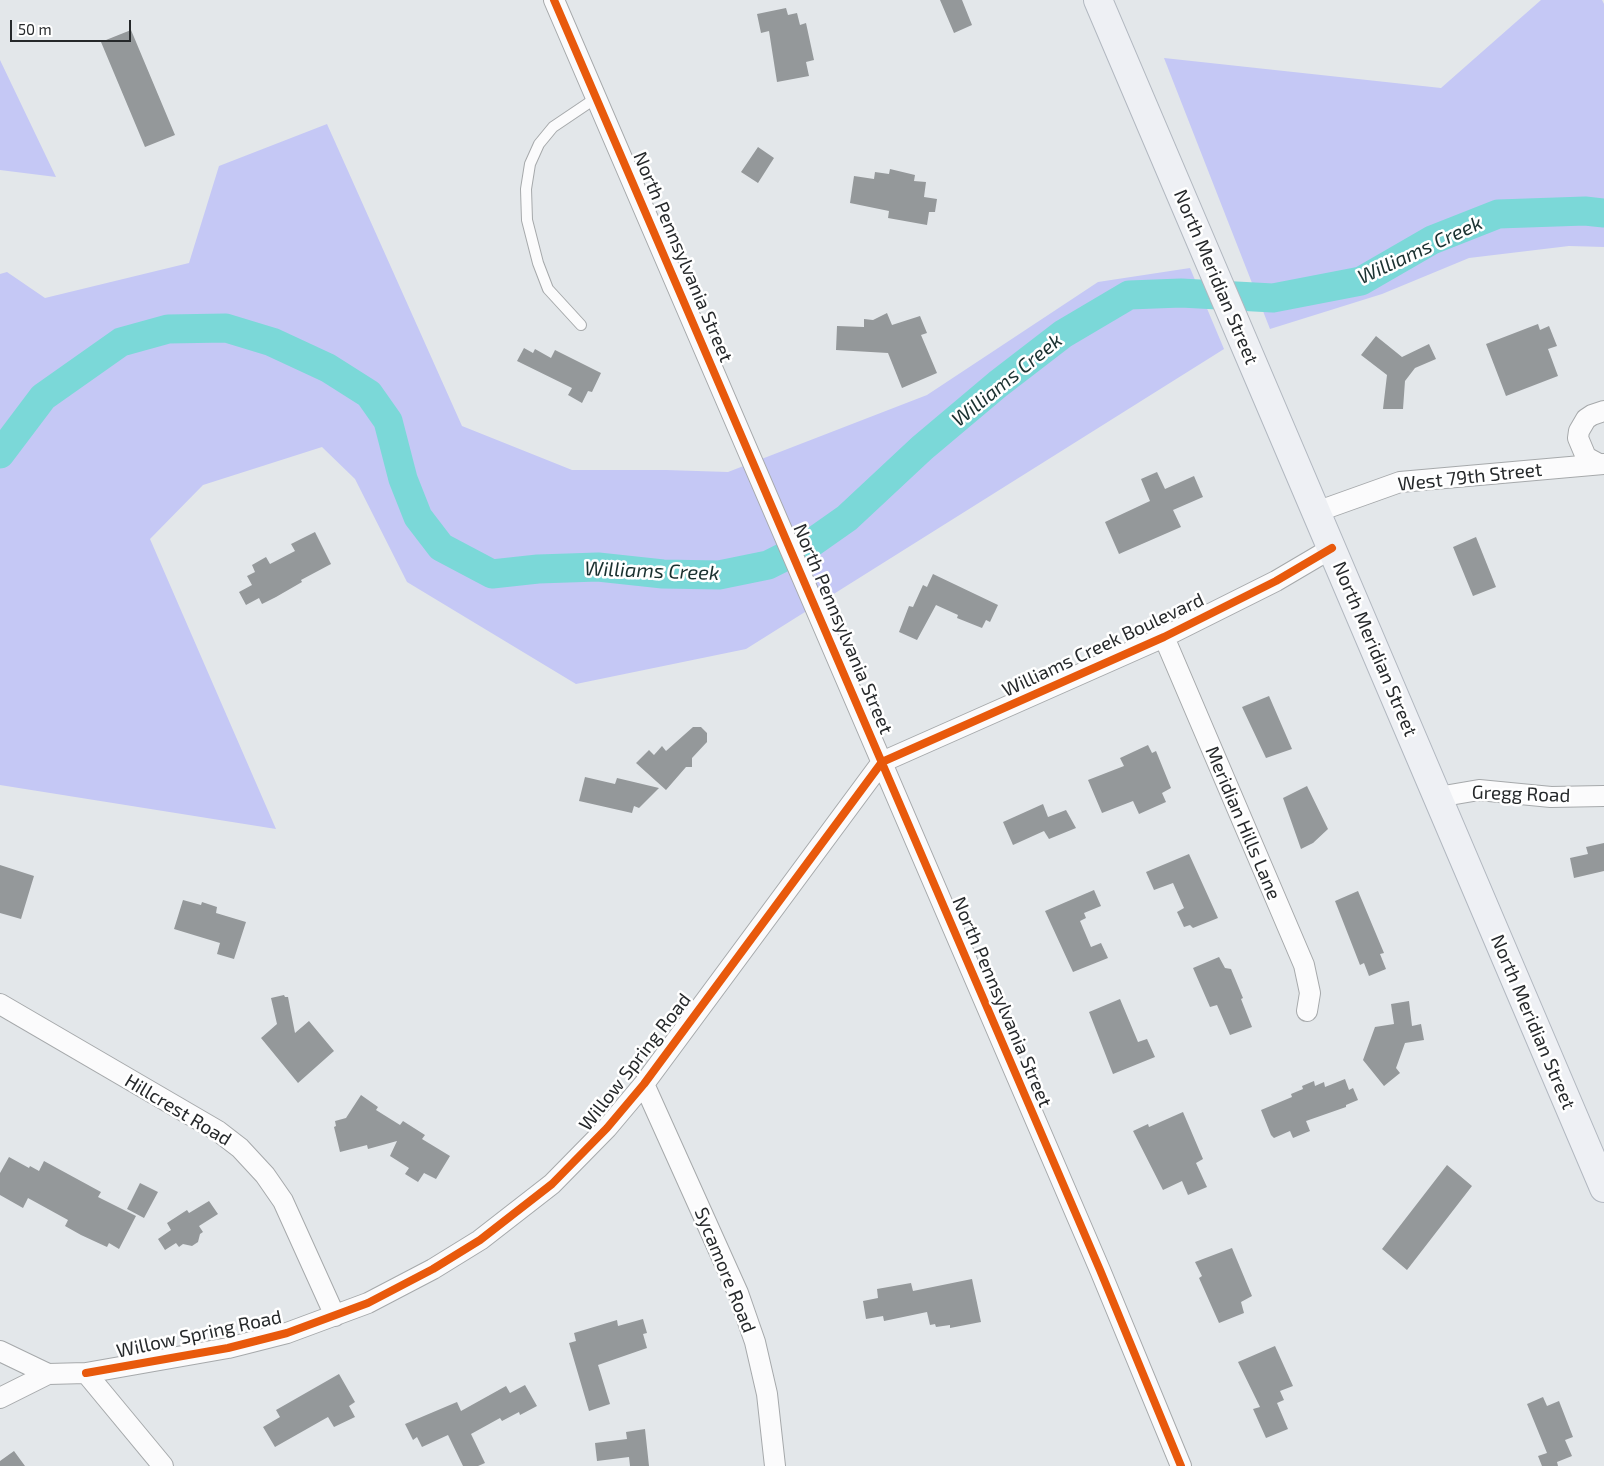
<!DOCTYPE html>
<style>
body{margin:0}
#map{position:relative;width:1604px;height:1466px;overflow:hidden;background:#e3e7ea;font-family:"Exo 2",sans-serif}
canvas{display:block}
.scale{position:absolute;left:10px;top:20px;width:121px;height:22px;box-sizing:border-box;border:2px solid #26292b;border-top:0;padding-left:6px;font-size:15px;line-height:18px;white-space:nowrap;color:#26292b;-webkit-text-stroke:4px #fff;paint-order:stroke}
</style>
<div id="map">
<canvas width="1604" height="1466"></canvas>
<div class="scale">50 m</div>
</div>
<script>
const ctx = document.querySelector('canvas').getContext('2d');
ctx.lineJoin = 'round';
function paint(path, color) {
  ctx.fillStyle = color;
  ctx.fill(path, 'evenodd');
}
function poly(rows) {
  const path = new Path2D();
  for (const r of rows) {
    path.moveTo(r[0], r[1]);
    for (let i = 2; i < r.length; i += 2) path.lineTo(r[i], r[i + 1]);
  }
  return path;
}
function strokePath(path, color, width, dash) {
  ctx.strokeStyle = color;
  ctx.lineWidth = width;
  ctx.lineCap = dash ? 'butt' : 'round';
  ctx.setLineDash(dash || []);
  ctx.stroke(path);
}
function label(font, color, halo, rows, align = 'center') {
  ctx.font = font + ' "Exo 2",sans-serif';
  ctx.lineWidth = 5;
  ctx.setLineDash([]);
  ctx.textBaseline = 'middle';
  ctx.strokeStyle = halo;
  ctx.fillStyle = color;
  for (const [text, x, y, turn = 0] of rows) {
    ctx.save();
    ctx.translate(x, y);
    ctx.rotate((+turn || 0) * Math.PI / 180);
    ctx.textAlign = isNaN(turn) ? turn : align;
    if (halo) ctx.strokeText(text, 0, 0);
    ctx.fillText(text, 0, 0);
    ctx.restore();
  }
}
paint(poly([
 [1541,0,1602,0,1604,4,1604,247,1569,246,1469,258,1382,294,1270,329,1164,58,1441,88],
 [0,60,56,177,0,170],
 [327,124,462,426,572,470,666,470,728,472,927,395,1098,282,1190,268,1224,349,746,649,576,684,407,582,355,479,322,447,203,485,150,539,276,829,0,785,0,274,7,272,45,298,189,263,219,166]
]), '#c5c8f5');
strokePath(poly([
 [0,454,43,397,121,342,168,329,226,328,272,342,328,368,369,394,388,421,403,479,418,517,441,547,492,574,538,569,598,567,663,574,719,575,768,565,810,544,847,518,922,448,998,384,1063,334,1129,295,1181,293,1273,298,1361,281,1432,240,1498,214,1585,211,1604,213]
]), '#7bd8d8', 29);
paint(poly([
 [940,0,962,0,972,25,954,33],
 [786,8,788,15,797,13,800,25,806,23,814,60,806,62,809,76,777,82,769,31,761,33,757,14],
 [131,30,175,135,145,147,101,42],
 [758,147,774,158,758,183,741,172],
 [890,169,915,175,914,181,926,182,924,197,937,199,935,212,929,212,927,225,888,218,889,211,850,203,854,176,874,179,875,172,889,174],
 [887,313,892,325,920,316,927,333,921,335,937,373,902,388,888,353,836,350,837,326,864,327,864,319,873,320],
 [1538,324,1540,330,1549,326,1557,346,1548,349,1558,376,1506,396,1486,344],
 [1376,336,1402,357,1429,344,1436,359,1415,368,1405,381,1403,409,1383,409,1387,375,1361,355],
 [524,348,533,353,535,349,551,358,555,350,601,373,592,392,588,391,582,403,568,395,572,388,517,361],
 [1157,472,1165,489,1194,476,1203,497,1173,510,1181,527,1119,554,1105,522,1150,501,1141,479],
 [315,532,331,564,301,580,302,582,276,597,262,604,259,598,246,605,239,592,252,585,247,576,255,572,252,565,266,557,270,564,295,551,291,544],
 [1476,537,1496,587,1473,596,1453,547],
 [933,574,998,605,990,622,986,620,982,628,957,618,958,615,936,605,917,640,899,632,909,606,913,607,923,585,927,587],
 [1269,696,1292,749,1266,758,1242,707],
 [693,727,701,727,707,733,707,742,692,758,692,767,686,767,666,790,636,763,649,750,654,755,662,746,666,751],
 [1148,745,1152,753,1156,751,1171,788,1162,793,1166,802,1139,814,1133,801,1102,813,1088,780,1124,766,1120,758],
 [585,777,615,784,617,778,659,788,639,808,634,806,632,813,579,801],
 [1307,786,1328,829,1313,843,1301,849,1283,798],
 [1043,804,1048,817,1066,810,1076,828,1049,839,1044,831,1013,845,1003,822],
 [1604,843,1604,871,1574,878,1570,858,1588,854,1586,847],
 [1189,854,1218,918,1193,928,1190,925,1184,927,1177,912,1184,908,1173,883,1154,890,1146,872],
 [0,865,34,876,21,919,0,913],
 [1094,890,1101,906,1084,913,1086,918,1080,921,1091,947,1101,943,1108,958,1073,972,1045,911],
 [1358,891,1384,953,1380,954,1386,969,1369,976,1364,963,1360,965,1335,901],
 [183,900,201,905,202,902,217,907,216,913,246,922,234,959,217,954,220,943,174,929],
 [1219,957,1225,968,1231,969,1243,998,1241,999,1252,1027,1230,1035,1217,1005,1210,1007,1193,968],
 [284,995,285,997,288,997,295,1033,309,1021,334,1051,298,1083,261,1038,277,1024,271,998],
 [1120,999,1138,1042,1147,1039,1155,1057,1113,1074,1089,1012],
 [1409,1001,1412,1026,1421,1024,1424,1040,1405,1043,1396,1068,1400,1073,1384,1086,1363,1060,1375,1027,1394,1024,1391,1004],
 [1345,1079,1349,1090,1353,1088,1358,1100,1346,1105,1346,1107,1306,1121,1310,1131,1293,1138,1290,1131,1274,1138,1271,1135,1261,1110,1292,1097,1291,1094,1303,1089,1302,1086,1314,1081,1315,1086,1324,1082,1325,1087],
 [361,1095,378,1107,376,1110,400,1125,403,1121,425,1135,422,1139,450,1156,436,1179,424,1173,418,1182,405,1174,409,1168,390,1156,397,1141,368,1149,367,1145,340,1152,334,1127,336,1126,335,1121,346,1118],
 [1183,1112,1203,1159,1196,1163,1207,1187,1188,1195,1182,1181,1163,1190,1133,1131,1148,1124,1149,1127],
 [9,1157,29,1168,30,1166,39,1171,44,1161,101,1192,98,1197,136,1216,119,1249,109,1243,107,1247,81,1235,65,1226,68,1220,28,1198,23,1208,0,1195,0,1173],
 [1447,1165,1472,1186,1407,1270,1382,1249],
 [140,1183,158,1192,144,1218,127,1209],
 [209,1201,218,1214,199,1226,203,1232,200,1234,198,1242,192,1246,183,1244,179,1247,176,1243,165,1250,158,1239,171,1230,167,1223,187,1210,189,1213],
 [1232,1248,1252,1296,1241,1302,1244,1313,1219,1323,1199,1278,1202,1276,1195,1262],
 [972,1279,981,1322,950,1328,950,1325,936,1327,935,1324,930,1325,927,1312,884,1321,883,1316,866,1319,863,1301,878,1298,877,1289,911,1283,913,1291],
 [643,1319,647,1333,643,1334,647,1348,598,1365,610,1404,589,1411,569,1343,576,1341,574,1333,617,1320,618,1326],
 [1275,1346,1293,1386,1280,1391,1284,1400,1277,1403,1288,1429,1266,1438,1253,1409,1260,1407,1238,1362],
 [339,1374,355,1402,349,1406,355,1417,334,1427,328,1417,275,1447,263,1427,280,1417,276,1410],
 [525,1385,537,1406,520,1415,519,1412,502,1421,500,1418,471,1434,485,1463,478,1466,463,1466,448,1435,422,1447,417,1437,413,1440,405,1424,457,1402,461,1411,506,1386,510,1393],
 [1543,1397,1547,1406,1559,1401,1573,1437,1565,1440,1572,1456,1557,1462,1558,1466,1542,1466,1538,1456,1547,1453,1527,1404],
 [645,1429,649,1466,630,1466,629,1457,597,1461,595,1443,627,1439,626,1432],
 [14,1451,25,1466,0,1466,0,1461]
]), '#94989a');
const service = poly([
 [581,325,548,289,538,263,527,220,526,189,530,164,539,144,553,127,596,98]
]);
const minor = poly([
 [554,0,1100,1270,1181,1466],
 [1599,464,1586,457,1578,438,1579,431,1586,419,1592,415,1604,411],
 [1316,512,1400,482,1604,464],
 [1164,637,1304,965,1310,993,1307,1011],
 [1438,797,1479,790,1551,797,1604,796],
 [0,1004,218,1131,240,1148,265,1175,283,1201,335,1316],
 [644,1084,738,1293,755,1342,767,1394,775,1466],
 [0,1351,48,1374,86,1373,163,1466],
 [86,1373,228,1348,287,1333,368,1303,433,1269,480,1240,552,1184,607,1128,644,1084,882,762,1164,637,1276,581,1332,548],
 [0,1398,48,1374]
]);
const primary = poly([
 [1098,0,1604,1188]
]);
strokePath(service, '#a6a9ab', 12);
strokePath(minor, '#a6a9ab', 22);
strokePath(primary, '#b2b8c0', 30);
strokePath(service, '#fbfbfc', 10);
strokePath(minor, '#fbfbfc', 20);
strokePath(primary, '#eef0f4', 28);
strokePath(poly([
 [554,0,1100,1270,1181,1466],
 [86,1373,228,1348,287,1333,368,1303,433,1269,480,1240,552,1184,607,1128,644,1084,882,762,1164,637,1276,581,1332,548]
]), '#e8590c', 8);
label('19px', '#26292b', '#fff', [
 ["North Pennsylvania Street",683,257,67],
 ["North Meridian Street",1216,277,67],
 ["West 79th Street",1470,477,-6],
 ["North Pennsylvania Street",843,629,67],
 ["Williams Creek Boulevard",1103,645,-25],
 ["North Meridian Street",1375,649,67],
 ["Gregg Road",1521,794,2],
 ["Meridian Hills Lane",1243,823,67],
 ["North Pennsylvania Street",1002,1002,67],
 ["North Meridian Street",1533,1022,67],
 ["Willow Spring Road",635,1062,-52],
 ["Hillcrest Road",178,1110,31],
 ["Sycamore Road",725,1270,68],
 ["Willow Spring Road",199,1334,-12]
]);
label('italic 20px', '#1a3130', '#fff', [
 ["Williams Creek",1420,250,-25],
 ["Williams Creek",1007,380,-39],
 ["Williams Creek",652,571,2]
]);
</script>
